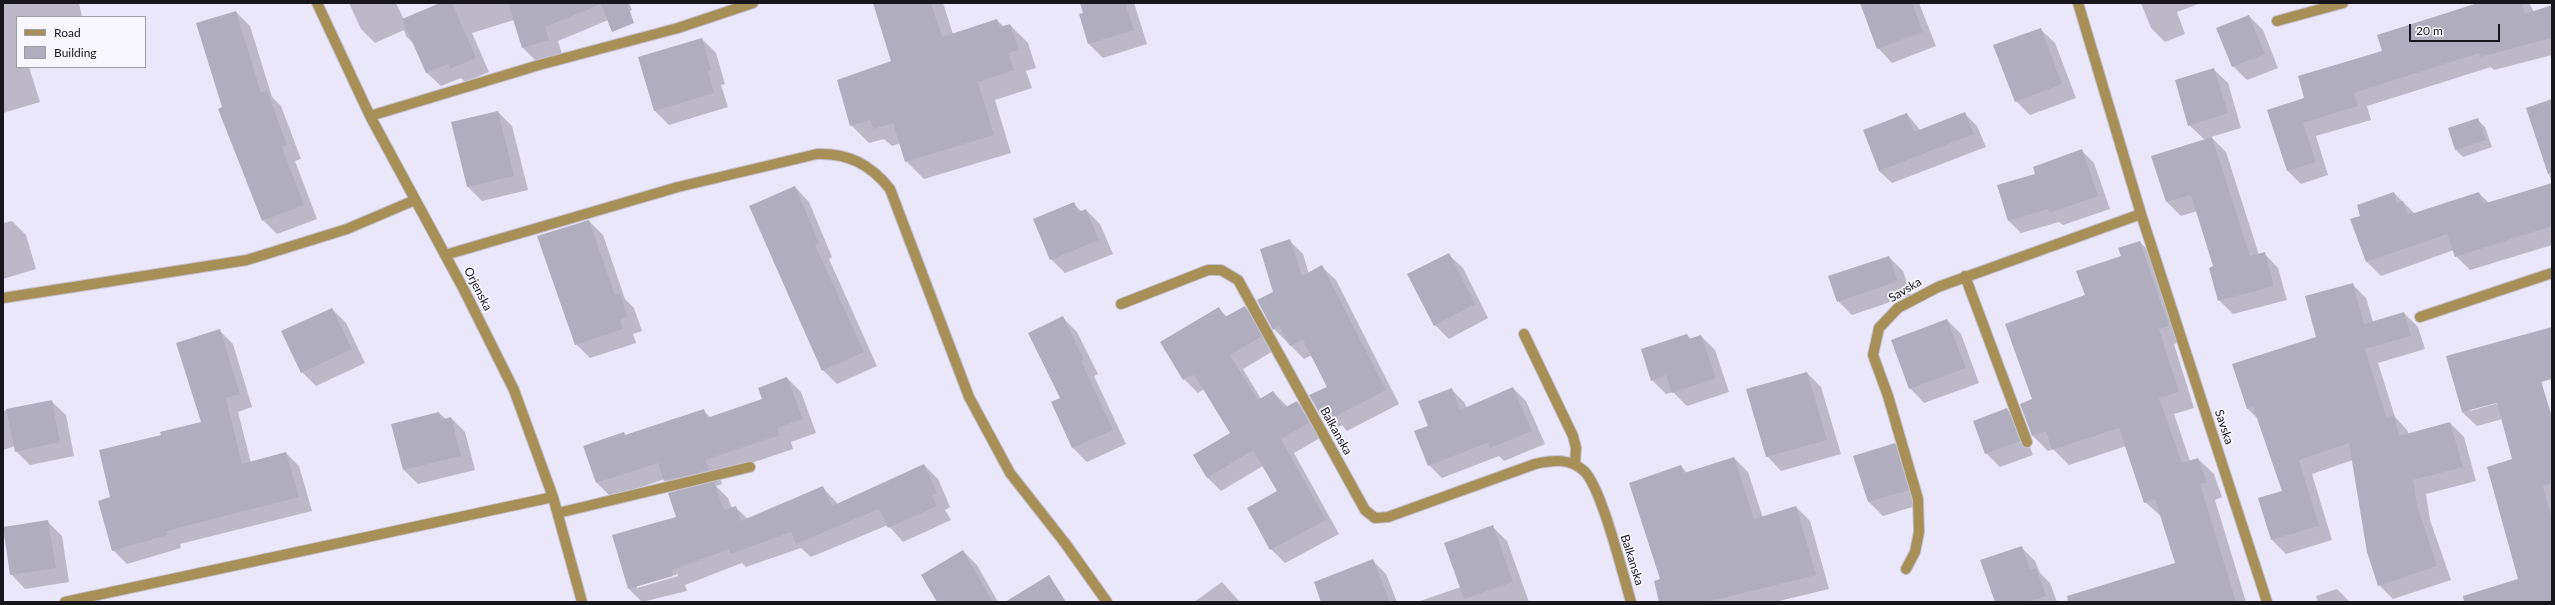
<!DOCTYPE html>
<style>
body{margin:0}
#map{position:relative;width:2555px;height:605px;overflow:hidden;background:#ebe7fb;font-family:Lato,sans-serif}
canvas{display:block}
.frame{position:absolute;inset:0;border:4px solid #18161d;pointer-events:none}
.legend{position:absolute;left:16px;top:16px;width:130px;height:52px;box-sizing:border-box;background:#f8f6fe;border:1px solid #9e9ca4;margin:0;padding:5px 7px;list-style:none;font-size:12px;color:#18161d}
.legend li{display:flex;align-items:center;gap:8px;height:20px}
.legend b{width:20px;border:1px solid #9e9ca4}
.scale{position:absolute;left:2409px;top:24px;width:91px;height:18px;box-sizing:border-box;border:2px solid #18161d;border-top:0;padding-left:5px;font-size:12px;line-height:14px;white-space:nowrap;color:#18161d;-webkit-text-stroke:3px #f8f6fe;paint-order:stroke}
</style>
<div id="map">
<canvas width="2555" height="605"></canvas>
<div class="frame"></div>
<ul class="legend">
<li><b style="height:5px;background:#a79058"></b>Road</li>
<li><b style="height:11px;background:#b0adbf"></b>Building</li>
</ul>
<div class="scale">20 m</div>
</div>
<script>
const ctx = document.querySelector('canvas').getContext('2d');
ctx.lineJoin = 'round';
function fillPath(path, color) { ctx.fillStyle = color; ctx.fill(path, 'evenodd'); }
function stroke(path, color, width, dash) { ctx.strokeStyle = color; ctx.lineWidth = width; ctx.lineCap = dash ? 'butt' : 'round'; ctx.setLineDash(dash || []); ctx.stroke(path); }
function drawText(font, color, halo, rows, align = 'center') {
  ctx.font = font + ' Lato,sans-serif'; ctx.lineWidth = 3.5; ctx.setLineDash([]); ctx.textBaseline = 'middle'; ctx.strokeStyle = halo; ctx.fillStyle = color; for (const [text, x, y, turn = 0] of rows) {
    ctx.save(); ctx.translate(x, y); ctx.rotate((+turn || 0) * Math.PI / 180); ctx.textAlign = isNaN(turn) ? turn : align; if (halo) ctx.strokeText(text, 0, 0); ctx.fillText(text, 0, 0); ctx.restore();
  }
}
const shadow = new Path2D(`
 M3,3H79L82,17H17V67H29L40,102L3,113Z
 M349,3H396L404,20L443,3H629L632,10L558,41L562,54L537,62L523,48L514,20L472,33L489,72L465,82L461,78L441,86L427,73L414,44L406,36L404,30L375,43L361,29Z
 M874,3H943L953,34L997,20L1004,27L1010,25L1028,43L1036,68L1026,71L1032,88L995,100L1011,153L924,179L906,161L901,143L892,146L884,139L869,143L851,125L892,61Z
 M1081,3H1134L1147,44L1103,58L1089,44L1080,15L1084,13Z
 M1875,3H1919L1936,46L1892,63L1878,48Z
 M2141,3H2201L2177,12L2185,34L2165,42L2151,28Z
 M2479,3H2529L2534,12L2552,6V55L2494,70L2491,67L2367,106L2371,120L2316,136L2328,175L2301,184L2288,171L2306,99L2383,52L2378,36Z
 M236,12L250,26L272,97L281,106L301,159L295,161L317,219L277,234L263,220L223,108Z
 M2249,16L2263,30L2278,68L2247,80L2233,66Z
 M2040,29L2055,43L2076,98L2030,115L2016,101Z
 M702,39L716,53L725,84L721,85L728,107L669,125L655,111L639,58Z
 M2213,69L2228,83L2241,128L2211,137L2226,152L2259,255L2264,253L2278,268L2287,300L2233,314L2219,300L2214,267L2197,211L2181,216L2167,202L2153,156L2205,140L2189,125Z
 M498,112L512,126L528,190L482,201L468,187Z
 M1964,113L1977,126L1986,147L1892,183L1879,171L1864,130L1907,114L1921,131Z
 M2478,120L2485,127L2492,147L2463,157L2456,150Z
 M2082,151L2094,163L2110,209L2063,225L2059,222L2021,233L2008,220L2037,175Z
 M2552,173V183L2549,174Z
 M2552,184V245L2470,270L2456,256L2454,250L2381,276L2367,262L2352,220L2362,217L2394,193L2415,214L2479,193L2489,203Z
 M795,187L809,202L832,257L829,259L877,366L837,384L823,370Z
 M1074,204L1082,212L1086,210L1100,224L1113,254L1065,273L1051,259Z
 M12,221L26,235L36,269L3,279V223Z
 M589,221L603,235L625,299L634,308L642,331L633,334L636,343L590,358L576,344Z
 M1289,240L1303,254L1309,274L1322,267L1336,280L1399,404L1347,431L1342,425L1335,429L1321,416L1328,387L1312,355L1304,359L1274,329V292Z
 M2140,242L2155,258L2184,341L2174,344L2194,408L2174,414L2190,461L2198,459L2214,474L2222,497L2215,500L2246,602H2110L2176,563L2162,517L2145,502L2126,446L2069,465L2053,449L2048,451L2033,436L2034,400L2086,296L2122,257Z
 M1448,254L1463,268L1488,318L1449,339L1435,325Z
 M1889,257L1903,271L1911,295L1852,315L1838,301Z
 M2352,284L2366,298L2373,322L2404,313L2418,327L2425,349L2378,363L2395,417L2407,430L2409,435L2450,423L2464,437L2476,481L2426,494L2430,520L2451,580L2393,599L2379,585L2353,460L2312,474L2332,540L2286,554L2272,540L2259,498L2283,491L2259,420L2248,409L2233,365L2317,338Z
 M1245,308L1259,321L1275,350L1243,369L1261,399L1273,392L1288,407L1297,402L1311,416L1322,437L1294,453L1339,534L1285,563L1271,549L1278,491L1263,466L1221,491L1207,477L1231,434L1204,389L1198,393L1184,379L1219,309L1227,317Z
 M332,309L346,323L365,363L316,386L302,372Z
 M1063,318L1077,332L1098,374L1094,376L1126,444L1087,462L1073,448L1053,403L1062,399Z
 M1947,320L1961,334L1979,383L1924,403L1910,388Z
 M2552,328V379L2525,387L2532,411L2477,426L2462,412ZM2523,396L2470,411V409Z
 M219,330L233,344L252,407L238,412L251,463L286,453L299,466L312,511L180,544L181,548L127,564L113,550L111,498L162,436L202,422Z
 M1687,335L1691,339L1701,336L1715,350L1729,392L1687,406L1673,392L1666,394L1652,380Z
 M1807,373L1821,387L1841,454L1781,471L1767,456Z
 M787,378L801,392L816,433L791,442L793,449L719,474L722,484L716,486L728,498L732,508L735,507L748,519L823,488L838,504L924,465L938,479L950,507L945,510L951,520L903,542L888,525L811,557L801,548L746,567L742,563L685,585L687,591L642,602L629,589L677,517V492L665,479L611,497L597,483L626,436L703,410L711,418L763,400ZM678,574V576L637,588V586Z
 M1513,388L1526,401L1545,444L1504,461L1499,456L1442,478L1429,465V426L1451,389L1464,402L1467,408Z
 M51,401L66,415L74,456L30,465L16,451L15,446L3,450V411Z
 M2007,409L2021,424L2033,455L2000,467L1986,453Z
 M439,413L446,419L451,418L465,432L475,470L418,484L404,470L392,425Z
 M1895,444L1909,459L1922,504L1883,516L1869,502Z
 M1734,458L1748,472L1763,518L1796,507L1810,521L1829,589L1775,602H1660L1662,580L1681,466L1687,473Z
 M2547,468L2552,485V602H2474L2519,580Z
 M48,522L62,536L69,582L25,589L11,574Z
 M1493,527L1507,541L1529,602H1417L1461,587Z
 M2021,547L2035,561L2040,573L2050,583L2057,602H1996Z
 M963,551L977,565L998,602H938Z
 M1372,560L1386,574L1397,602H1322Z
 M1222,582L1240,602H1194Z
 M2337,589L2350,602H2318L2316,596Z`);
const building = new Path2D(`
 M440,3H452L476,58L450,69L448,64L426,73L402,19Z
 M508,3H627L634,23L612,32L601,4L545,27L549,40L522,48Z
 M873,3H931L942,37L997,19L1000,27L1010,24L1019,50L1008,53L1014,70L978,82L994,135L905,162L893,123L873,129L870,120L850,126L837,80L891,61Z
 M1080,3H1125L1134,30L1088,44L1079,14L1083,13Z
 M1860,3H1912L1923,32L1877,49Z
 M2478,3H2522L2525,14L2552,5V38L2480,57L2479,53L2354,93L2358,106L2303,123L2316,162L2287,171L2267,110L2304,98L2298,76L2382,51L2377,35Z
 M236,11L261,93L267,91L287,145L282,147L304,205L262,221L218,109L222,107L196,23Z
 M2249,15L2265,54L2232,67L2216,28Z
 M2041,28L2062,84L2015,102L1993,45Z
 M702,38L711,70L708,71L714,93L654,111L638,57Z
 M2214,68L2228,113L2188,126L2175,80Z
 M2552,99V173L2548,174L2526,108Z
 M498,111L514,176L467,187L451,122Z
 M1965,112L1974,134L1879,171L1863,130L1907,113L1914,132Z
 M2478,118L2486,140L2455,150L2448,128Z
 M2212,137L2250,256L2265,252L2274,286L2218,301L2209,268L2213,266L2191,195L2166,202L2151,156Z
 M2082,149L2098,196L2049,213L2048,209L2008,221L1997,185L2035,174L2033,167Z
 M2552,183V226L2455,257L2447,234L2366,262L2350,219L2360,216L2357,205L2394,192L2397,203L2403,201L2408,215L2479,192L2483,204Z
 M795,186L819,243L815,245L864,352L822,371L749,206Z
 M1074,202L1078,212L1086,209L1099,240L1050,260L1033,219Z
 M589,220L615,295L620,293L628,317L620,320L623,329L575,345L537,236Z
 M1290,239L1302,276L1322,265L1386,390L1332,418L1329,411L1321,416L1309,395L1327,387L1303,340L1290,346L1279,326L1273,330L1257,300L1273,292L1260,249Z
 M2140,241L2169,326L2159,329L2179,392L2159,398L2182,463L2198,458L2207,482L2200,484L2236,602H2068L2067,596L2175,563L2155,499L2144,503L2119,428L2052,450L2046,431L2032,436L2020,404L2032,399L2005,324L2085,295L2076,271L2121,256L2118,248Z
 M1449,253L1475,304L1434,326L1407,274Z
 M1889,256L1898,281L1837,302L1828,276Z
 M2353,283L2364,324L2404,312L2411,336L2365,349L2386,417L2394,415L2399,436L2450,422L2463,467L2413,480L2417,505L2437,566L2378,586L2367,552L2349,443L2299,460L2319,526L2271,540L2258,498L2282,491L2253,407L2247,409L2232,364L2316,337L2305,296Z
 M1245,306L1262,336L1230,355L1258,400L1273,391L1284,408L1297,401L1309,423L1281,439L1326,520L1270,550L1247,508L1277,491L1253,450L1207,478L1193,455L1230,433L1195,376L1192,375L1183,380L1160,342L1219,307L1225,317Z
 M332,308L352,349L301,373L281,331Z
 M1063,316L1084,360L1081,361L1113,430L1072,448L1051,402L1060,398L1028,333Z
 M1947,319L1966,368L1909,389L1891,340Z
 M2552,327V378L2541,381L2552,417V483L2543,486L2552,519V602H2464L2463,596L2518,579L2487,467L2512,459L2497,403L2462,412L2446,356Z
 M220,329L240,394L226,398L242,464L286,452L299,497L167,531L168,535L112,551L98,501L110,497L99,450L161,435L160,432L201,422L176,343Z
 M1687,334L1689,339L1701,335L1716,378L1672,393L1666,375L1651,381L1641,349Z
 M1807,372L1827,440L1766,457L1746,389Z
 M787,377L803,419L777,428L780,435L705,460L709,470L664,481L658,463L596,483L583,446L624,432L625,435L704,409L707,418L762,399L758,388Z
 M1513,387L1532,431L1490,448L1487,443L1428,466L1414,431L1428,426L1418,401L1452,388L1460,410Z
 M52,400L60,442L15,452L6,409Z
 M2007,408L2020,441L1985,454L1973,421Z
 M439,412L441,420L451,417L461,456L403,470L391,424Z
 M1895,443L1909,490L1868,502L1853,456Z
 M1734,457L1754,519L1796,506L1816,575L1707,602H1659L1654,581L1660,579L1629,483L1681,465L1684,473Z
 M924,464L937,493L932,495L937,506L888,528L879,509L796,544L791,532L731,554L729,549L672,570L673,576L628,589L612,535L676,517L668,493L714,482L724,510L736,506L741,521L823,486L832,506Z
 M48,520L56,568L10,575L3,527Z
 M1493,525L1513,582L1464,599L1444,543Z
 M2022,546L2030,570L2036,568L2046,596L2028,602H1995L1980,560Z
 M963,550L993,602H937L921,575Z
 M1373,559L1390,602H1321L1314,582Z
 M1049,575L1066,602H1005Z`);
const minor = new Path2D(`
 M317,3L370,116L463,288L514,390L553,497L582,602
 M2078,3L2141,214L2267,602
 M2277,21L2343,3
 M370,116L539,65L678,28L753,3
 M445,255L678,187L817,154C848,153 870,164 890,189L969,397L1010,473L1065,543L1107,602
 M1965,276L2027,442
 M3,298L247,260L347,229L415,200
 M1121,304L1208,270H1221L1238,280L1365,510L1375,518L1388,517L1535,464C1553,460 1570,458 1584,471C1601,486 1623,575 1631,602
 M2420,317L2552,273
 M1524,334L1573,436L1576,448L1575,464
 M558,513L750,467
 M1906,569L1915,552L1919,532L1918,499L1888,396L1873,355L1879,328L1898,308L1938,287L2141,214
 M65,602L553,497`);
const streetNames = [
 ["Orjenska",478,289,63],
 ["Savska",1905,290,-31],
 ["Savska",2224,427,72],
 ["Balkanska",1336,431,61],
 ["Balkanska",1632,560,73]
];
fillPath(shadow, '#0003');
fillPath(building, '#b0adbf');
stroke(minor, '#c5c1d3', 12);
stroke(minor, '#a79058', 10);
drawText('12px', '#18161d', '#f8f6fe', streetNames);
</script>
